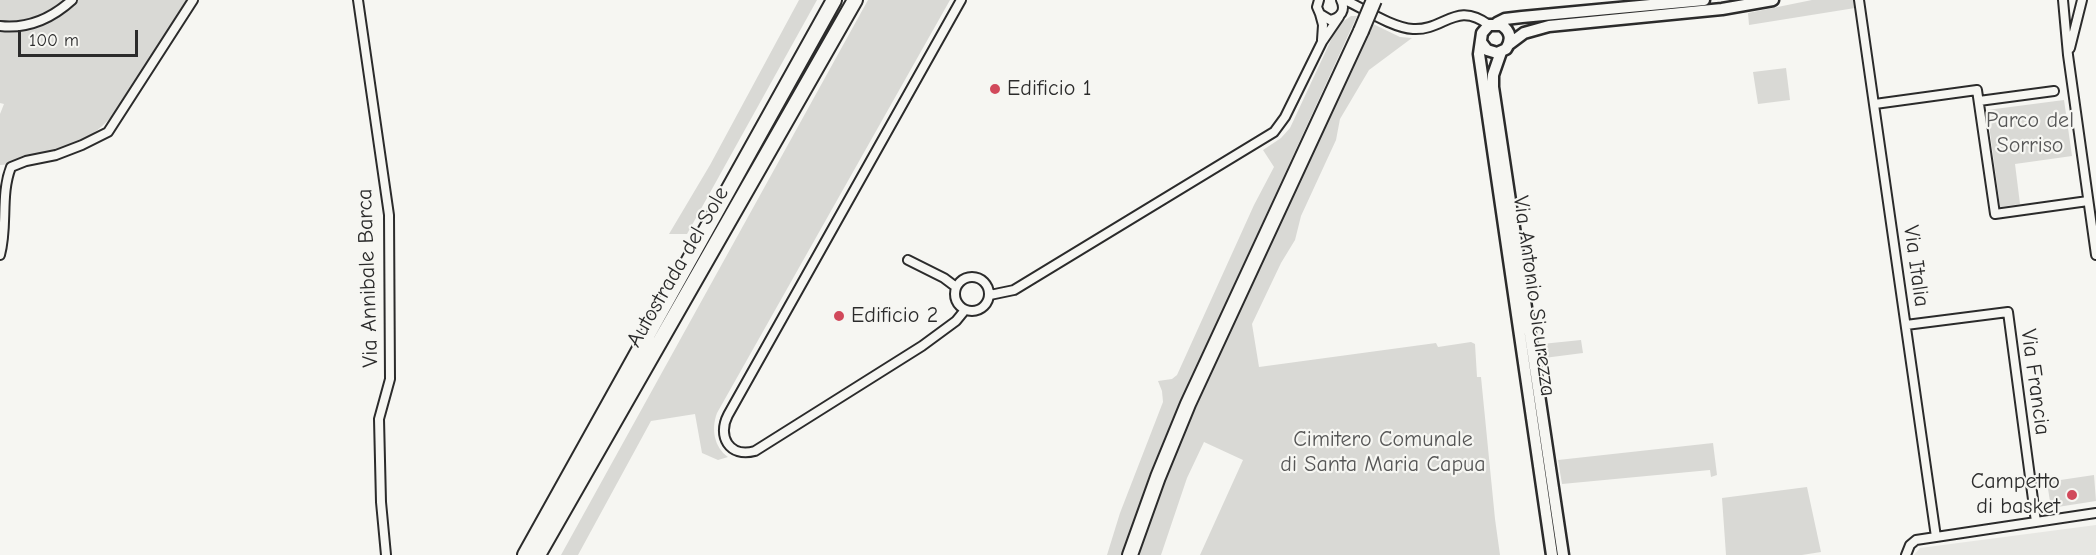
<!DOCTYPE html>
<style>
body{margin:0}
#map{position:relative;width:2096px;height:555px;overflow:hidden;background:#f6f6f2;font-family:"Comic Neue",sans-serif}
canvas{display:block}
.scale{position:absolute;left:18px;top:30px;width:120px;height:27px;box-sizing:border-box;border:3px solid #2b2b2b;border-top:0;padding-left:8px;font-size:18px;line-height:21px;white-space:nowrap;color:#2b2b2b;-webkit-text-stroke:4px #f6f6f2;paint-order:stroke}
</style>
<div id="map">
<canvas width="2096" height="555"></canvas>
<div class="scale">100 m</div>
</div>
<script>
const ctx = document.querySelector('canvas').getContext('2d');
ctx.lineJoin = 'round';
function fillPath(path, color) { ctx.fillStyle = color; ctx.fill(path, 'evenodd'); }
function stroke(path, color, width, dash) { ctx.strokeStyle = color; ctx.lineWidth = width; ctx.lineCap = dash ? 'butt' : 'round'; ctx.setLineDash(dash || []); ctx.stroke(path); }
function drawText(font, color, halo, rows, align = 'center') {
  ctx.font = font + ' "Comic Neue",sans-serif'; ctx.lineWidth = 4.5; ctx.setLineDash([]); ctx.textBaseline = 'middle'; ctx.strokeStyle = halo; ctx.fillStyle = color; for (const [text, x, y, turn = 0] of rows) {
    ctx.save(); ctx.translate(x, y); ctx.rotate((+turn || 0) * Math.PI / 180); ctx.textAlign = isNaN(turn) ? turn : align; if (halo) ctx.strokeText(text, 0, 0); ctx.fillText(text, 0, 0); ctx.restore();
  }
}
const built = new Path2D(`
 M2096,525V555H1914L1920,548Z`);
const green = new Path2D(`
 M0,0H188L112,116C84,147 65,147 27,156C18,159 10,165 0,165V114L4,104L0,103Z
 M799,0H817L687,234H669L710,165Z
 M868,0H950L717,413C711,429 714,447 728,457L718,460L702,453L695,414L651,421L578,555H561Z
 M1812,0H1854L1855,8L1749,25L1748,13Z
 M1351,16H1357L1172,420L1149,476L1123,555H1107L1120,513L1163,402L1162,391L1158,381L1172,379L1177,375L1254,205L1274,167L1263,150L1281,138L1290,128L1338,25Z
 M1371,23L1400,37L1412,38L1369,70L1340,119L1336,140L1301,216L1295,240L1281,263L1252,324L1259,367L1436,343L1438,347L1471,342L1475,344L1477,377H1481L1495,519L1500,555H1200L1243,460L1204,442L1187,478L1161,555H1137L1149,514L1180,436Z
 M1786,68L1790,100L1758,104L1753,72Z
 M2064,100L2072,156L2015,164L2020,204L2000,207L1987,110Z
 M1581,340L1583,353L1544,358L1542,344Z
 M1713,443L1717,475L1711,477L1710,470L1562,484L1558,460Z
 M2094,475L2096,501L2051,508L2047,482Z
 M1807,487L1821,552L1802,555H1726L1722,498Z`);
const street = new Path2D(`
 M358,0L389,215L390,379L379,419L381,502L386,555
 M961,0L728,415C717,436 729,458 755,451L922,346L956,321L965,310
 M1319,0L1317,7L1320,14L1330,20C1341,18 1346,10 1341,0
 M1345,0C1364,9 1393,28 1413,29C1444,31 1456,0 1489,25
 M1859,0L1936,537
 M2063,0L2068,55L2096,255
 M1320,14L1323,25L1322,40
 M0,26C27,29 51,19 72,0
 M2070,48L2082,0
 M1979,101L2054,91
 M1875,104L1977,90L1995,214L2088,201
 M0,255C8,226 0,195 11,167L26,161L56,155L82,145L108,132L193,0
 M908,260L944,278L956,287
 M955 294a17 17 0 1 1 34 0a17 17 0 1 1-34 0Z
 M990,295L1014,290L1274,132L1285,117L1322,42L1339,17
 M1906,325L2008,312L2036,522
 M1906,555L1910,545L1916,540L2096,513`);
const secondary = new Path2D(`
 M1497,23L1505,19L1522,17L1704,0
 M1481,42L1487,50L1497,53L1506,49C1512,40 1511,31 1501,25H1489L1482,33L1479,54L1552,555
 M1508,45L1524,33L1549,26L1722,9L1773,0
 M1501,52L1493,75V87L1563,555`);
const highway = new Path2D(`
 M525,555L834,0
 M538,555L855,0
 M1130,555L1158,477L1188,404L1361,31`);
const highwayBridge = new Path2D(`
 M1361,31L1374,0`);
const markers = [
 [995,89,6,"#d1495b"],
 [839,316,6,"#d1495b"],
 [2072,495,6,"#d1495b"]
];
const poiNames = [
 ["Edificio 1",1007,89],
 ["Edificio 2",851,316],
 ["Campetto",2060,482,"right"],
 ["di basket",2060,507,"right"]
];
const parkNames = [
 ["Parco del",2030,121],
 ["Sorriso",2030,146],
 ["Cimitero Comunale",1383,440],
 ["di Santa Maria Capua",1383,465]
];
const streetNames = [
 ["Via Italia",1916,266,82],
 ["Autostrada del Sole",678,267,-60],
 ["Via Annibale Barca",368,278,-92],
 ["Via Antonio Sicurezza",1534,296,82],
 ["Via Francia",2035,382,82]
];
fillPath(built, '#e7e7e3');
fillPath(green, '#d9d9d5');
stroke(street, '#2b2b2b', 12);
stroke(secondary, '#2b2b2b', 15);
stroke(highway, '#2b2b2b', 18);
stroke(street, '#f6f6f2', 8);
stroke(secondary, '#f6f6f2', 10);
stroke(highway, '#f6f6f2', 14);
stroke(highwayBridge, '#2b2b2b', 18, []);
stroke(highwayBridge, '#f6f6f2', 14);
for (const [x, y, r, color] of markers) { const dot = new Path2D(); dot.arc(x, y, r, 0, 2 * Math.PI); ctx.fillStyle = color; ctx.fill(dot); stroke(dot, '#f6f6f2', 2); }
drawText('22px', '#2b2b2b', '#f6f6f2', poiNames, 'left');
drawText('22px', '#565656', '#f6f6f2', parkNames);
drawText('22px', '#2b2b2b', '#f6f6f2', streetNames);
</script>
